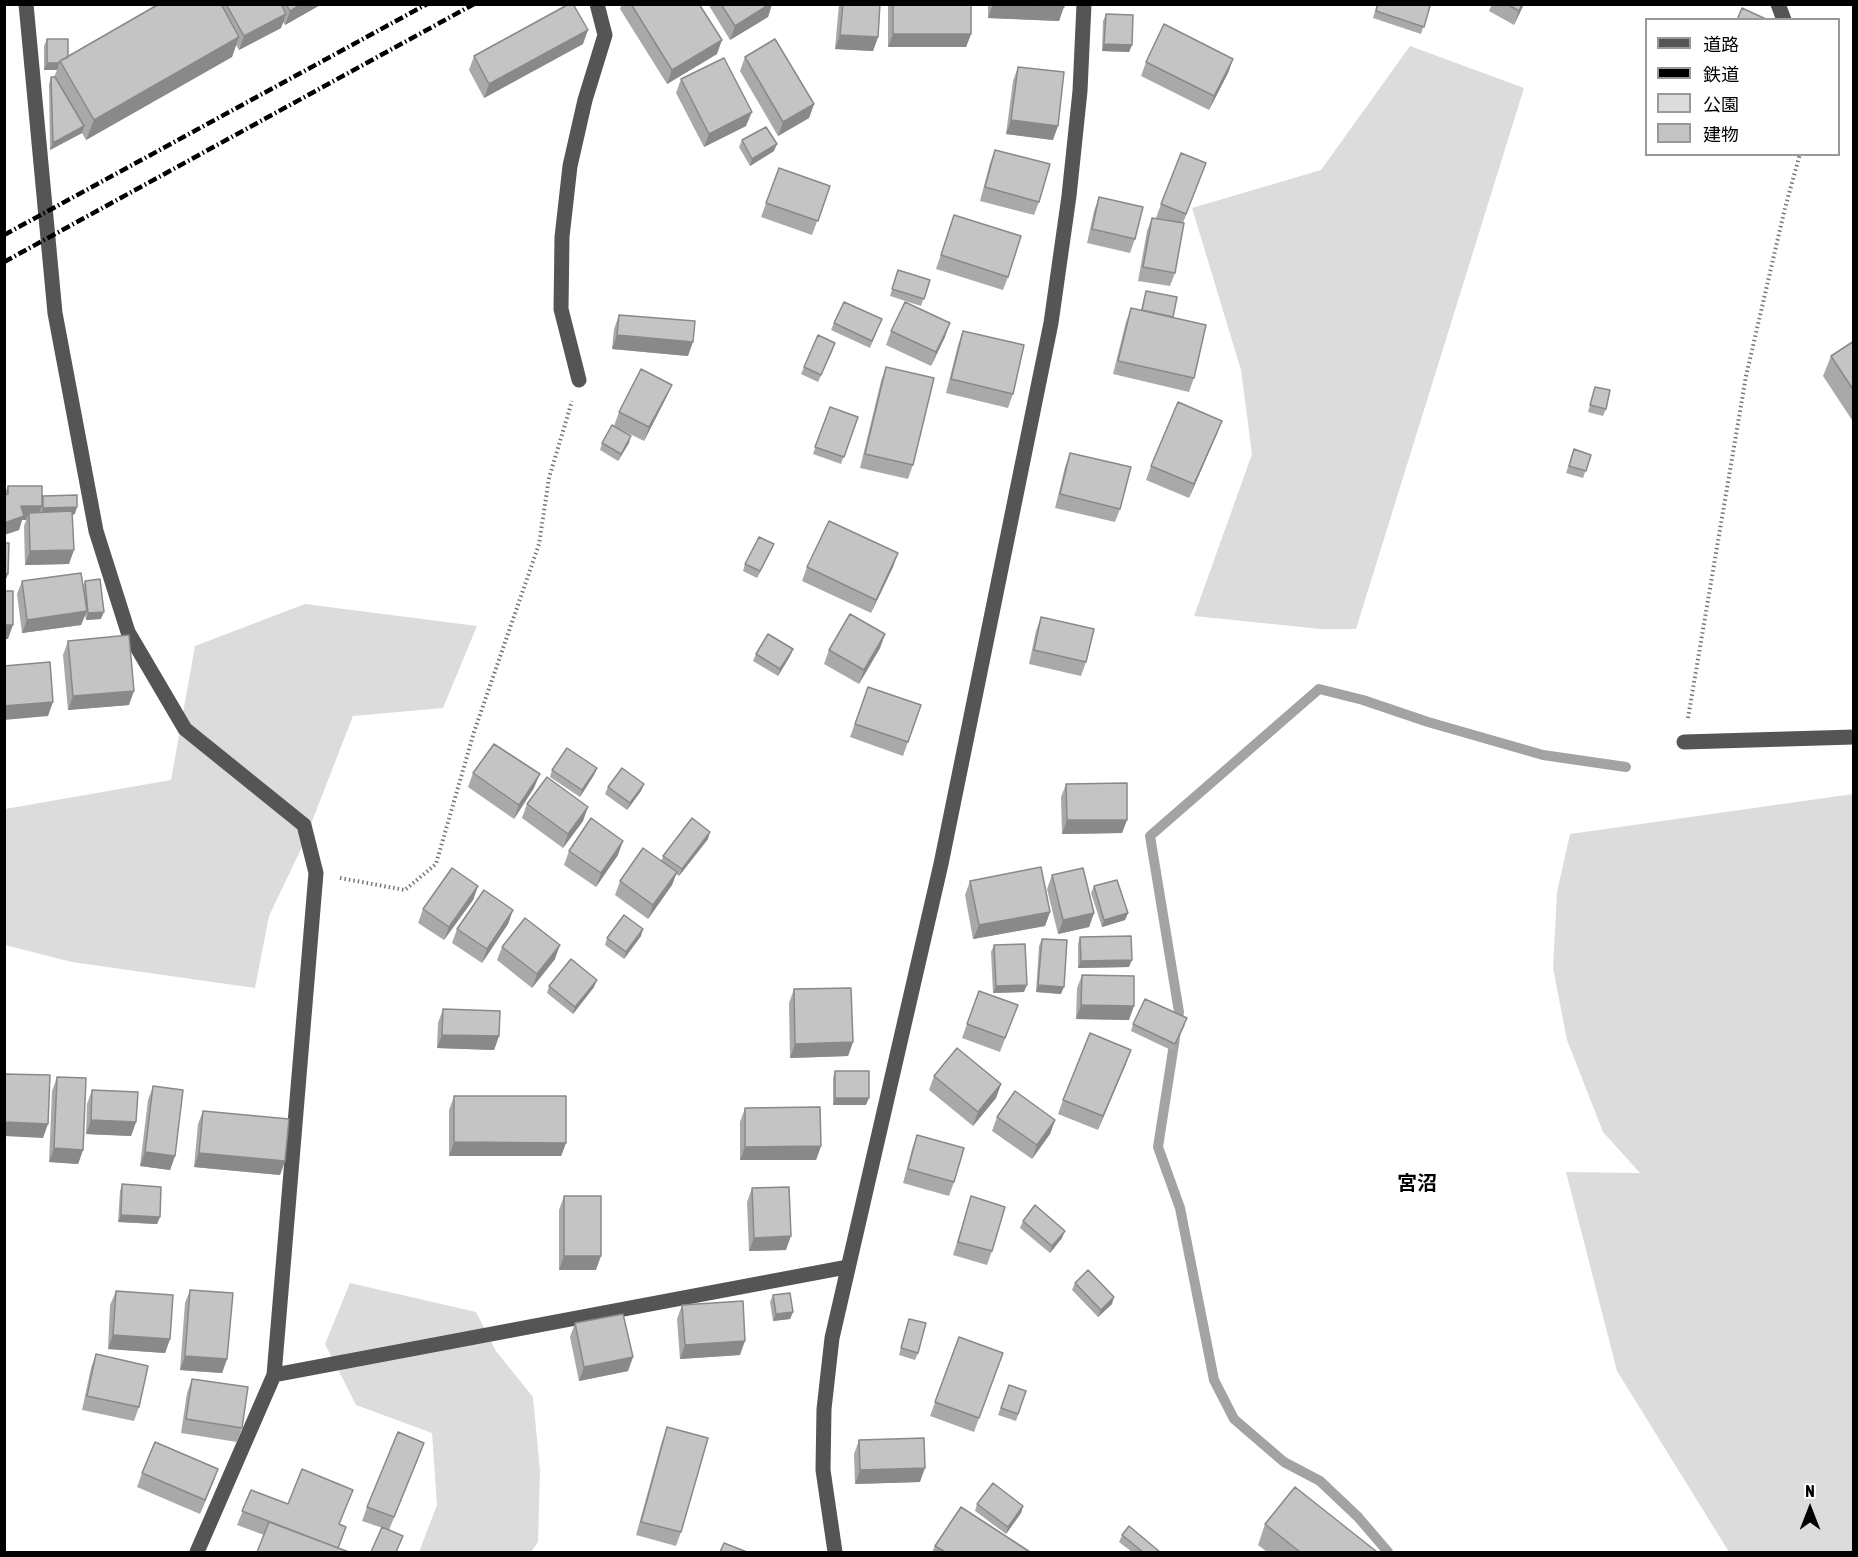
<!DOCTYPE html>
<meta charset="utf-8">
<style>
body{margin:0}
#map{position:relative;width:1858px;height:1557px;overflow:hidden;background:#fff;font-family:"Asap Condensed","Noto Sans JP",sans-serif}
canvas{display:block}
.frame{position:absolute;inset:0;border:6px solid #000;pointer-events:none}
.legend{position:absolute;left:1645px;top:18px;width:195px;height:138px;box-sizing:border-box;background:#fff;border:2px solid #999;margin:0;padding:8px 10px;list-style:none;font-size:18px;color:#000}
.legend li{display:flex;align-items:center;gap:12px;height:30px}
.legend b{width:30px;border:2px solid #999}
.north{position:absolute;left:1780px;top:1479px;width:60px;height:60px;-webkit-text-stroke:4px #fff;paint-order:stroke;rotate:0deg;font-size:16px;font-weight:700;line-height:24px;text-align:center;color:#000}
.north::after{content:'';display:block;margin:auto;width:21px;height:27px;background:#000;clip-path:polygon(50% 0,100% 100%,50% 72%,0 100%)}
</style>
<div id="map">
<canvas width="1858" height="1557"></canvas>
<div class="frame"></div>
<ul class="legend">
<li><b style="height:8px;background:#555"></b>道路</li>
<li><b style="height:8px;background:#000"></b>鉄道</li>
<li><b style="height:16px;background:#dcdcdc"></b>公園</li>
<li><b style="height:16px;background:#c4c4c4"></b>建物</li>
</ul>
<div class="north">N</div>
</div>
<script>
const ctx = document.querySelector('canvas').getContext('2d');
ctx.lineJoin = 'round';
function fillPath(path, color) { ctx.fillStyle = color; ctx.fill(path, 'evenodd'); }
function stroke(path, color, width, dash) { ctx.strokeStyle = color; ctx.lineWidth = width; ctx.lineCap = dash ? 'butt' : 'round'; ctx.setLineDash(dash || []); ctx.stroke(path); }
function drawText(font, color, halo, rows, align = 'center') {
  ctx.font = font + ' "Asap Condensed","Noto Sans JP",sans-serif'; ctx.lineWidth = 4.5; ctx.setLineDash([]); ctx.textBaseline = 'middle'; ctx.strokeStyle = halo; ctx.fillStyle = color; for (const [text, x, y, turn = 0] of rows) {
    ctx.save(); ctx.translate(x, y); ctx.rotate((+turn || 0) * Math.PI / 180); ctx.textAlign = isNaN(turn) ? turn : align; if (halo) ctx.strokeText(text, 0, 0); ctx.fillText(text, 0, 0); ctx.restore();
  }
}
const green = new Path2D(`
 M1410,46L1524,88L1356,629H1321L1194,616L1252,454L1241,370L1192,208L1321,170Z
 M305,604L477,626L443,708L353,716L302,847L269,916L255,988L72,962L5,945V809L171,780L195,646Z
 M1853,794V1552H1729L1617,1371L1566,1172L1640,1173L1603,1132L1567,1040L1553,968L1557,892L1570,834Z
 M350,1283L476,1312L496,1351L533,1397L540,1471L538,1542L531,1552H419L437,1505L432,1433L356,1405L325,1344Z`);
const stream = new Path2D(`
 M1388,1552L1358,1517L1320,1481L1284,1462L1234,1419L1214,1380L1180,1208L1158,1147L1179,1012L1150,836L1319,689L1363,700L1428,722L1543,755L1626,767`);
const path = new Path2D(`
 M1688,718L1746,376L1785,208L1800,154
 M340,878L405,890L436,864L474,732L539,544L549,478L572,401`);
const minor = new Path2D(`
 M26,4L55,313L96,531L128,632L185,729L304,825L316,873L274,1375L197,1552
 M1778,4L1784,20
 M579,380L561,309L562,237L570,166L585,100L605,35L597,4
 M1684,742L1854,737
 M274,1375L847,1267
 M835,1552L823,1470L824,1409L832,1338L941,864L1051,323L1069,196L1080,91L1084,4`);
const rail = new Path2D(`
 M4,235L427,4
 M4,262L474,4`);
const wall = new Path2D(`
 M159,4H322L285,25L283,22L281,28L239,50L236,45L232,57L86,140L82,133L50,150L49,84L51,77H54L57,70H44V46L47,39L68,57Z
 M622,4H699L717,54L667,84L620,9Z
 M708,4H772L768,17L730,40Z
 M839,4H880L878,37L873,51L835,49Z
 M888,4H971V34L966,47H888Z
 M988,4H1064L1059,21L988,18Z
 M1377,4L1430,6L1421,34L1373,18Z
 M1492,4H1524L1514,25L1489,11Z
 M1106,14L1132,45L1129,52L1102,51L1103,21Z
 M583,44L484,98L469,70L474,56Z
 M745,57L814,104L809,118L778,136L740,71Z
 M1233,59L1228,73L1209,110L1141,76L1146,62Z
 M1018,67L1053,140L1006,134L1013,81Z
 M681,79L746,126L704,147L676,93Z
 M742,140L774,151L750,166L739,147Z
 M995,150L1039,202L1034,215L980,201L990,163Z
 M1206,163L1183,223L1175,273L1170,286L1138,281L1147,231L1152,218H1156L1161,204Z
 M779,168L830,186L812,235L761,217Z
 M1099,197L1135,239L1130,253L1087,243L1094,211Z
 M954,215L1008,277L1003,290L936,269Z
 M898,270L930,280L921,306L890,296Z
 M1146,291L1177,297L1173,318L1194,378L1189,392L1113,374L1126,322L1131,308L1141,310Z
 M619,315L688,356L612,349L614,329Z
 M882,319L870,348L831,330L834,323Z
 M891,331L945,337L931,366L886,345Z
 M963,331L1013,394L1008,408L946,393L958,345Z
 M1854,341V423L1823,376L1831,356Z
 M833,350L818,382L801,374L804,367Z
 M886,367L913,465L908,479L860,468L881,381Z
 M672,385L666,398L644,441L614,426L629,443L618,461L600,450L602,443L614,426L619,412Z
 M1595,387L1606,409L1603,416L1588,412Z
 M830,407L858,417L841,464L813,454Z
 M1222,421L1189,498L1146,480L1151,466Z
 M1574,449L1591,455L1583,478L1566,473Z
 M1070,453L1120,509L1115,522L1055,508L1065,467Z
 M8,486L42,501L43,496L75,514L73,515L69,564L25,565L24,526L26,520H22L19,530L4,535V495Z
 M774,544L757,578L743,571L745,564Z
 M898,553L893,567L871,613L802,581L807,567Z
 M22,581L83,586L85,581L101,619L86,620L85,615L81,625L22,633L17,594Z
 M1041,617L1086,662L1081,676L1029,664L1036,631Z
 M885,634L880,648L859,684L824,664L829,650Z
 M68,641L129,705L68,710L63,655Z
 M793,649L790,656L778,676L753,661L756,654Z
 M868,687L921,705L903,756L850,737Z
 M597,768L594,775L580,797L550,777L552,770Z
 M473,773L534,788L514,819L468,787Z
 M644,784L641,791L627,810L605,794L608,787Z
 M1066,784L1127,820L1122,833L1062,834L1061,797Z
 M527,804L583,821L563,848L522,818Z
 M708,839L679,876L676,874L672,885L648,919L615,895L620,881L661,861L663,856Z
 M569,851L618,855L596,887L564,865Z
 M1052,875L1094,913L1089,927L1058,934L1047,889Z
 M970,881L1050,912L1045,926L973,939L965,895Z
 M478,886L473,900L444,940L418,923L423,909Z
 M1094,886L1128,913L1125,920L1102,927L1091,893Z
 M513,910L508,924L482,963L452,943L457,929Z
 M641,936L624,959L605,945L607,938Z
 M1080,937L1129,967L1078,968V944Z
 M1042,939L1061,994L1036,992L1039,946Z
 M994,945L1024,992L993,993L991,952Z
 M502,947L555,959L532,988L497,960Z
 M1082,975L1129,1020L1076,1019L1077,988Z
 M549,986L594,987L573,1014L547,993Z
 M794,989L853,1042L848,1056L790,1058L789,1003Z
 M979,991L1018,1005L1000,1052L962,1038Z
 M443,1009L499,1036L494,1050L437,1048L438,1023Z
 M1133,1024L1185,1025L1173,1051L1131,1031Z
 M1131,1050L1098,1130L1058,1114L1063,1100Z
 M835,1071L866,1105H833V1078Z
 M934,1076L1001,1084L996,1098L973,1126L929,1090Z
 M57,1077L83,1150L78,1164L49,1162L52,1091Z
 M153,1086L175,1156L170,1170L140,1166L148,1100Z
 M92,1090L136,1122L131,1136L86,1134L87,1104Z
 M454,1096L566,1143L561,1156H449V1110Z
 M745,1108L821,1146L816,1160H740V1122Z
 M203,1111L285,1161L280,1175L194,1167L198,1124Z
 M997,1117L1055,1120L1050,1134L1032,1159L992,1131Z
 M917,1135L954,1182L949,1196L903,1183L912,1149Z
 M122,1184L160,1217L157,1224L118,1222L120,1191Z
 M752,1188L786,1250L749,1251L747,1202Z
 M564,1196L596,1270H559V1210Z
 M971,1196L992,1251L987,1265L953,1255Z
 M1023,1221L1062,1238L1050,1253L1020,1228Z
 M1075,1283L1112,1304L1098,1317L1072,1290Z
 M190,1290L227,1359L222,1373L180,1370L185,1303Z
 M116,1291L170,1339L165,1353L108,1349L110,1305Z
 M773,1295L793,1312L790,1319L773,1321L770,1302Z
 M682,1305L740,1355L680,1359L677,1319Z
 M909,1319L918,1353L915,1360L899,1355Z
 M575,1323L633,1357L628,1371L579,1381L570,1337Z
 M959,1337L1003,1353L974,1432L930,1416Z
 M96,1354L139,1407L134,1421L82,1410L91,1368Z
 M192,1379L242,1428L237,1442L181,1433L187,1393Z
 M1009,1385L1026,1391L1016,1421L998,1415Z
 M667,1427L681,1532L676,1546L636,1535L662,1441Z
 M859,1440L920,1482L855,1484L854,1454Z
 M419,1457L389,1530L362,1521L367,1507Z
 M218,1469L200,1514L137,1487L142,1473Z
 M251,1490L288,1504L353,1490L339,1524L338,1549L264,1535L237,1525Z
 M977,1504L1023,1506L1021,1513L1006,1534L975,1511Z
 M1265,1524L1377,1552H1267L1258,1545Z
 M1122,1535L1160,1552H1132L1119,1542Z
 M935,1546L1030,1552H932Z`);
const shadedWall = new Path2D(`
 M302,4H322L285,25L290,11Z
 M770,4H772L768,17L730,40L735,26Z
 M993,4L1064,7L1059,21L988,18Z
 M1522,4H1524L1514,25L1519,11Z
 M286,14L281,28L239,50L244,36Z
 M588,30L583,44L484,98L489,84Z
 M893,34H971L966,47H888Z
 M840,35L878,37L873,51L835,49Z
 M239,37L232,57L86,140L94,120Z
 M722,40L717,54L667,84L672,70Z
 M1104,44L1132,45L1129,52L1102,51Z
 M1233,59L1228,73L1209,110L1214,96Z
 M47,63H59L57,70H44Z
 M814,104L809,118L778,136L783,122Z
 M752,112L746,126L704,147L709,134Z
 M1011,120L1058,126L1053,140L1006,134Z
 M84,126L82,133L50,150L53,143Z
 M777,144L774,151L750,166L752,159Z
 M950,323L945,337L931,366L936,352Z
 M617,335L693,342L688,356L612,349Z
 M672,385L666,398L644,441L649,427Z
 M1222,421L1217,434L1189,498L1194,484Z
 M631,436L629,443L618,461L621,454Z
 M21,506H42L37,520L29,513L26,520H22L19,530L4,535V523Z
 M77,507L75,514L41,515L43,508Z
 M774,544L771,551L757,578L760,571Z
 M74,550L69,564L25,565L30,551Z
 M898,553L893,567L871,613L876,600Z
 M4,574H8L4,585Z
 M87,611L81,625L22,633L27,620Z
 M104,612L101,619L86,620L88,613Z
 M4,625H13L8,639H4Z
 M885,634L880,648L859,684L864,670Z
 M793,649L790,656L778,676L780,669Z
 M134,691L129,705L68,710L73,696Z
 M53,702L48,716L4,720V706Z
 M597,768L594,775L580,797L582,790Z
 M540,774L534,788L514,819L519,805Z
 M644,784L641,791L627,810L630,803Z
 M588,807L583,821L563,848L568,834Z
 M1067,820H1127L1122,833L1062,834Z
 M710,832L708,839L679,876L682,869Z
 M623,841L618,855L596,887L601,873Z
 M677,872L672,885L648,919L653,905Z
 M478,886L473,900L444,940L449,927Z
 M513,910L508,924L482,963L487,949Z
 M1050,912L1045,926L973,939L979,925Z
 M1094,913L1089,927L1058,934L1063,920Z
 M1128,913L1125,920L1102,927L1104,920Z
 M643,929L641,936L624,959L626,952Z
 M560,945L555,959L532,988L537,974Z
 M1132,960L1129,967L1078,968L1081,961Z
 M597,980L594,987L573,1014L575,1007Z
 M1027,985L1024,992L993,993L996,986Z
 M1038,985L1064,987L1061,994L1036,992Z
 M1081,1005L1134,1006L1129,1020L1076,1019Z
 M442,1035L499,1036L494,1050L437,1048Z
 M853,1042L848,1056L790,1058L795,1044Z
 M1131,1050L1126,1064L1098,1130L1103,1116Z
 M1001,1084L996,1098L973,1126L978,1112Z
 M835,1098H869L866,1105H833Z
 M91,1120L136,1122L131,1136L86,1134Z
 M1055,1120L1050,1134L1032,1159L1037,1145Z
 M4,1122L48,1124L43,1138L4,1136Z
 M454,1142L566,1143L561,1156H449Z
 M821,1146L816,1160H740L745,1147Z
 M54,1148L83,1150L78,1164L49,1162Z
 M145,1152L175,1156L170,1170L140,1166Z
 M199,1153L285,1161L280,1175L194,1167Z
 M121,1215L160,1217L157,1224L118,1222Z
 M1065,1231L1062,1238L1050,1253L1052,1246Z
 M791,1236L786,1250L749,1251L754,1238Z
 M564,1256H601L596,1270H559Z
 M1114,1297L1112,1304L1098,1317L1101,1310Z
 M793,1312L790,1319L773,1321L776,1314Z
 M113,1335L170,1339L165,1353L108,1349Z
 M745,1341L740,1355L680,1359L685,1345Z
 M185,1356L227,1359L222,1373L180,1370Z
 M633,1357L628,1371L579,1381L584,1367Z
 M925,1468L920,1482L855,1484L860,1470Z
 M218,1469L213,1483L200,1514L205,1500Z
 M1023,1506L1021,1513L1006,1534L1008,1527Z`);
const building = new Path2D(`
 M159,4H221L239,37L94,120L60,61Z
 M226,4H281L286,14L244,36Z
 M286,4H302L290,11Z
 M569,4H573L588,30L489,84L474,56Z
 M631,4H699L722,40L672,70Z
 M721,4H770L735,26Z
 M843,4H880L878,37L840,35Z
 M893,4H971V34H893Z
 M996,4H1064V7Z
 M1378,4H1425L1430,6L1424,27L1376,11Z
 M1507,4H1522L1519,11Z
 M1742,8L1768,20H1737Z
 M1106,14L1133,15L1132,45L1104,44Z
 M1164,24L1233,59L1214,96L1146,62Z
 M47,39H68V57L60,61L59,63H47Z
 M775,39L814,104L783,122L745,57Z
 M724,58L752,112L709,134L681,79Z
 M1018,67L1064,72L1058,126L1011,120Z
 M51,77H55L84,126L53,143Z
 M766,127L777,144L752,159L742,140Z
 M995,150L1050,164L1039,202L985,187Z
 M1181,153L1206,163L1186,214L1161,204Z
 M779,168L830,186L818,221L766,203Z
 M1099,197L1143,207L1135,239L1092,229Z
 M954,215L1021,236L1008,277L941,255Z
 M1152,218L1184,223L1175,273L1143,267Z
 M898,270L930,280L924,299L892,289Z
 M1146,291L1177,297L1173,317L1142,310Z
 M844,302L882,319L872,341L834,323Z
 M905,302L950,323L936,352L891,331Z
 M1131,308L1206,325L1194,378L1118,361Z
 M619,315L695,321L693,342L617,335Z
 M963,331L1024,345L1013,394L951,379Z
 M818,335L835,343L821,375L804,367Z
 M1854,341V391L1831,356Z
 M886,367L934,378L913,465L865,454Z
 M641,369L672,385L649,427L619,412Z
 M1595,387L1610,390L1606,409L1590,405Z
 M1178,402L1222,421L1194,484L1151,466Z
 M830,407L858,417L844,457L815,447Z
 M612,425L631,436L621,454L602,443Z
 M1574,449L1591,455L1586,471L1569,466Z
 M1070,453L1131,467L1120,509L1060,494Z
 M8,486H42V506H21L24,516L4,523V495L8,494Z
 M77,495V507L43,508V496Z
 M72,511L74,550L30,551L29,513Z
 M829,521L898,553L876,600L807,567Z
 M759,537L774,544L760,571L745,564Z
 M4,543H9L8,574H4Z
 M81,573L87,611L27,620L22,581Z
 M100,579L104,612L88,613L85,581Z
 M4,591H13V625H4Z
 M850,614L885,634L864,670L829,650Z
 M1041,617L1094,629L1086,662L1034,650Z
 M768,634L793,649L780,669L756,654Z
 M129,635L134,691L73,696L68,641Z
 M50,662L53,702L4,706V666Z
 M868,687L921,705L908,742L855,724Z
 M494,744L540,774L519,805L473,773Z
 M567,748L597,768L582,790L552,770Z
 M622,768L644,784L630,803L608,787Z
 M547,777L588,807L568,834L527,804Z
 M1127,783V820H1067L1066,784Z
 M591,818L623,841L601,873L569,851Z
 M692,818L710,832L682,869L663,856Z
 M643,848L677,872L653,905L620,881Z
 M1041,867L1050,912L979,925L970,881Z
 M452,868L478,886L449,927L423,909Z
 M1083,868L1094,913L1063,920L1052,875Z
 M1117,880L1128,913L1104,920L1094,886Z
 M484,890L513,910L487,949L457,929Z
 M624,915L643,929L626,952L607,938Z
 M525,918L560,945L537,974L502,947Z
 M1131,936L1132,960L1081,961L1080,937Z
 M1042,939L1067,940L1064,987L1038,985Z
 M1025,944L1027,985L996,986L994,945Z
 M571,959L597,980L575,1007L549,986Z
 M1082,975L1134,976V1006L1081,1005Z
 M851,988L853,1042L795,1044L794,989Z
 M979,991L1018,1005L1005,1038L967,1024Z
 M1145,999L1187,1018L1175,1044L1133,1024Z
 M443,1009L500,1011L499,1036L442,1035Z
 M1090,1033L1131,1050L1103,1116L1063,1100Z
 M957,1048L1001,1084L978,1112L934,1076Z
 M835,1071H869V1098H835Z
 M4,1074L50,1075L48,1124L4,1122Z
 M57,1077L86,1078L83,1150L54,1148Z
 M153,1086L183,1090L175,1156L145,1152Z
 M92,1090L138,1092L136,1122L91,1120Z
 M1015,1091L1055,1120L1037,1145L997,1117Z
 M454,1096H566V1143L454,1142Z
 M820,1107L821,1146L745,1147V1108Z
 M203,1111L289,1119L285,1161L199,1153Z
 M917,1135L964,1148L954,1182L908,1169Z
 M122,1184L161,1187L160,1217L121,1215Z
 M789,1187L791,1236L754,1238L752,1188Z
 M564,1196H601V1256H564Z
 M971,1196L1005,1207L992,1251L958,1242Z
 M1035,1205L1065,1231L1052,1246L1023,1221Z
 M1088,1270L1114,1297L1101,1310L1075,1283Z
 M190,1290L233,1293L227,1359L185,1356Z
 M116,1291L173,1295L170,1339L113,1335Z
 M790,1293L793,1312L776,1314L773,1295Z
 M743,1301L745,1341L685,1345L682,1305Z
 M623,1314L633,1357L584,1367L575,1323Z
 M909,1319L926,1323L918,1353L901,1348Z
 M959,1337L1003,1353L979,1418L935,1402Z
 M96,1354L148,1366L139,1407L87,1396Z
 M192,1379L248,1387L242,1428L186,1419Z
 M1009,1385L1026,1391L1018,1414L1001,1408Z
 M667,1427L708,1438L681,1532L641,1522Z
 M398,1432L424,1443L394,1517L367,1507Z
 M924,1438L925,1468L860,1470L859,1440Z
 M155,1442L218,1469L205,1500L142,1473Z
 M302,1469L353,1490L339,1524L346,1527L338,1548L242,1511L251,1490L288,1504Z
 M993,1483L1023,1506L1008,1527L977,1504Z
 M1295,1487L1377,1552H1300L1265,1524Z
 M961,1507L1030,1552H945L935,1546Z
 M269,1522L349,1552H257Z
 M1129,1526L1160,1552H1143L1122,1535Z
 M382,1527L403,1536L396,1552H371Z
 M724,1543L747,1552H720Z`);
const neighbourhoodNames = [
 ["宮沼",1417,1184]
];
fillPath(green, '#dcdcdc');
stroke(stream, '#a3a3a3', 10);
stroke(path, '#777', 4, [1.5, 3]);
stroke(minor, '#555', 15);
stroke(rail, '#000', 4.5, [9, 3, 1.5, 3]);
fillPath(wall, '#a9a9a9');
fillPath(shadedWall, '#898989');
fillPath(building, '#c4c4c4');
stroke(building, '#898989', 1.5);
drawText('bold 20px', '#000', '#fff', neighbourhoodNames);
</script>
